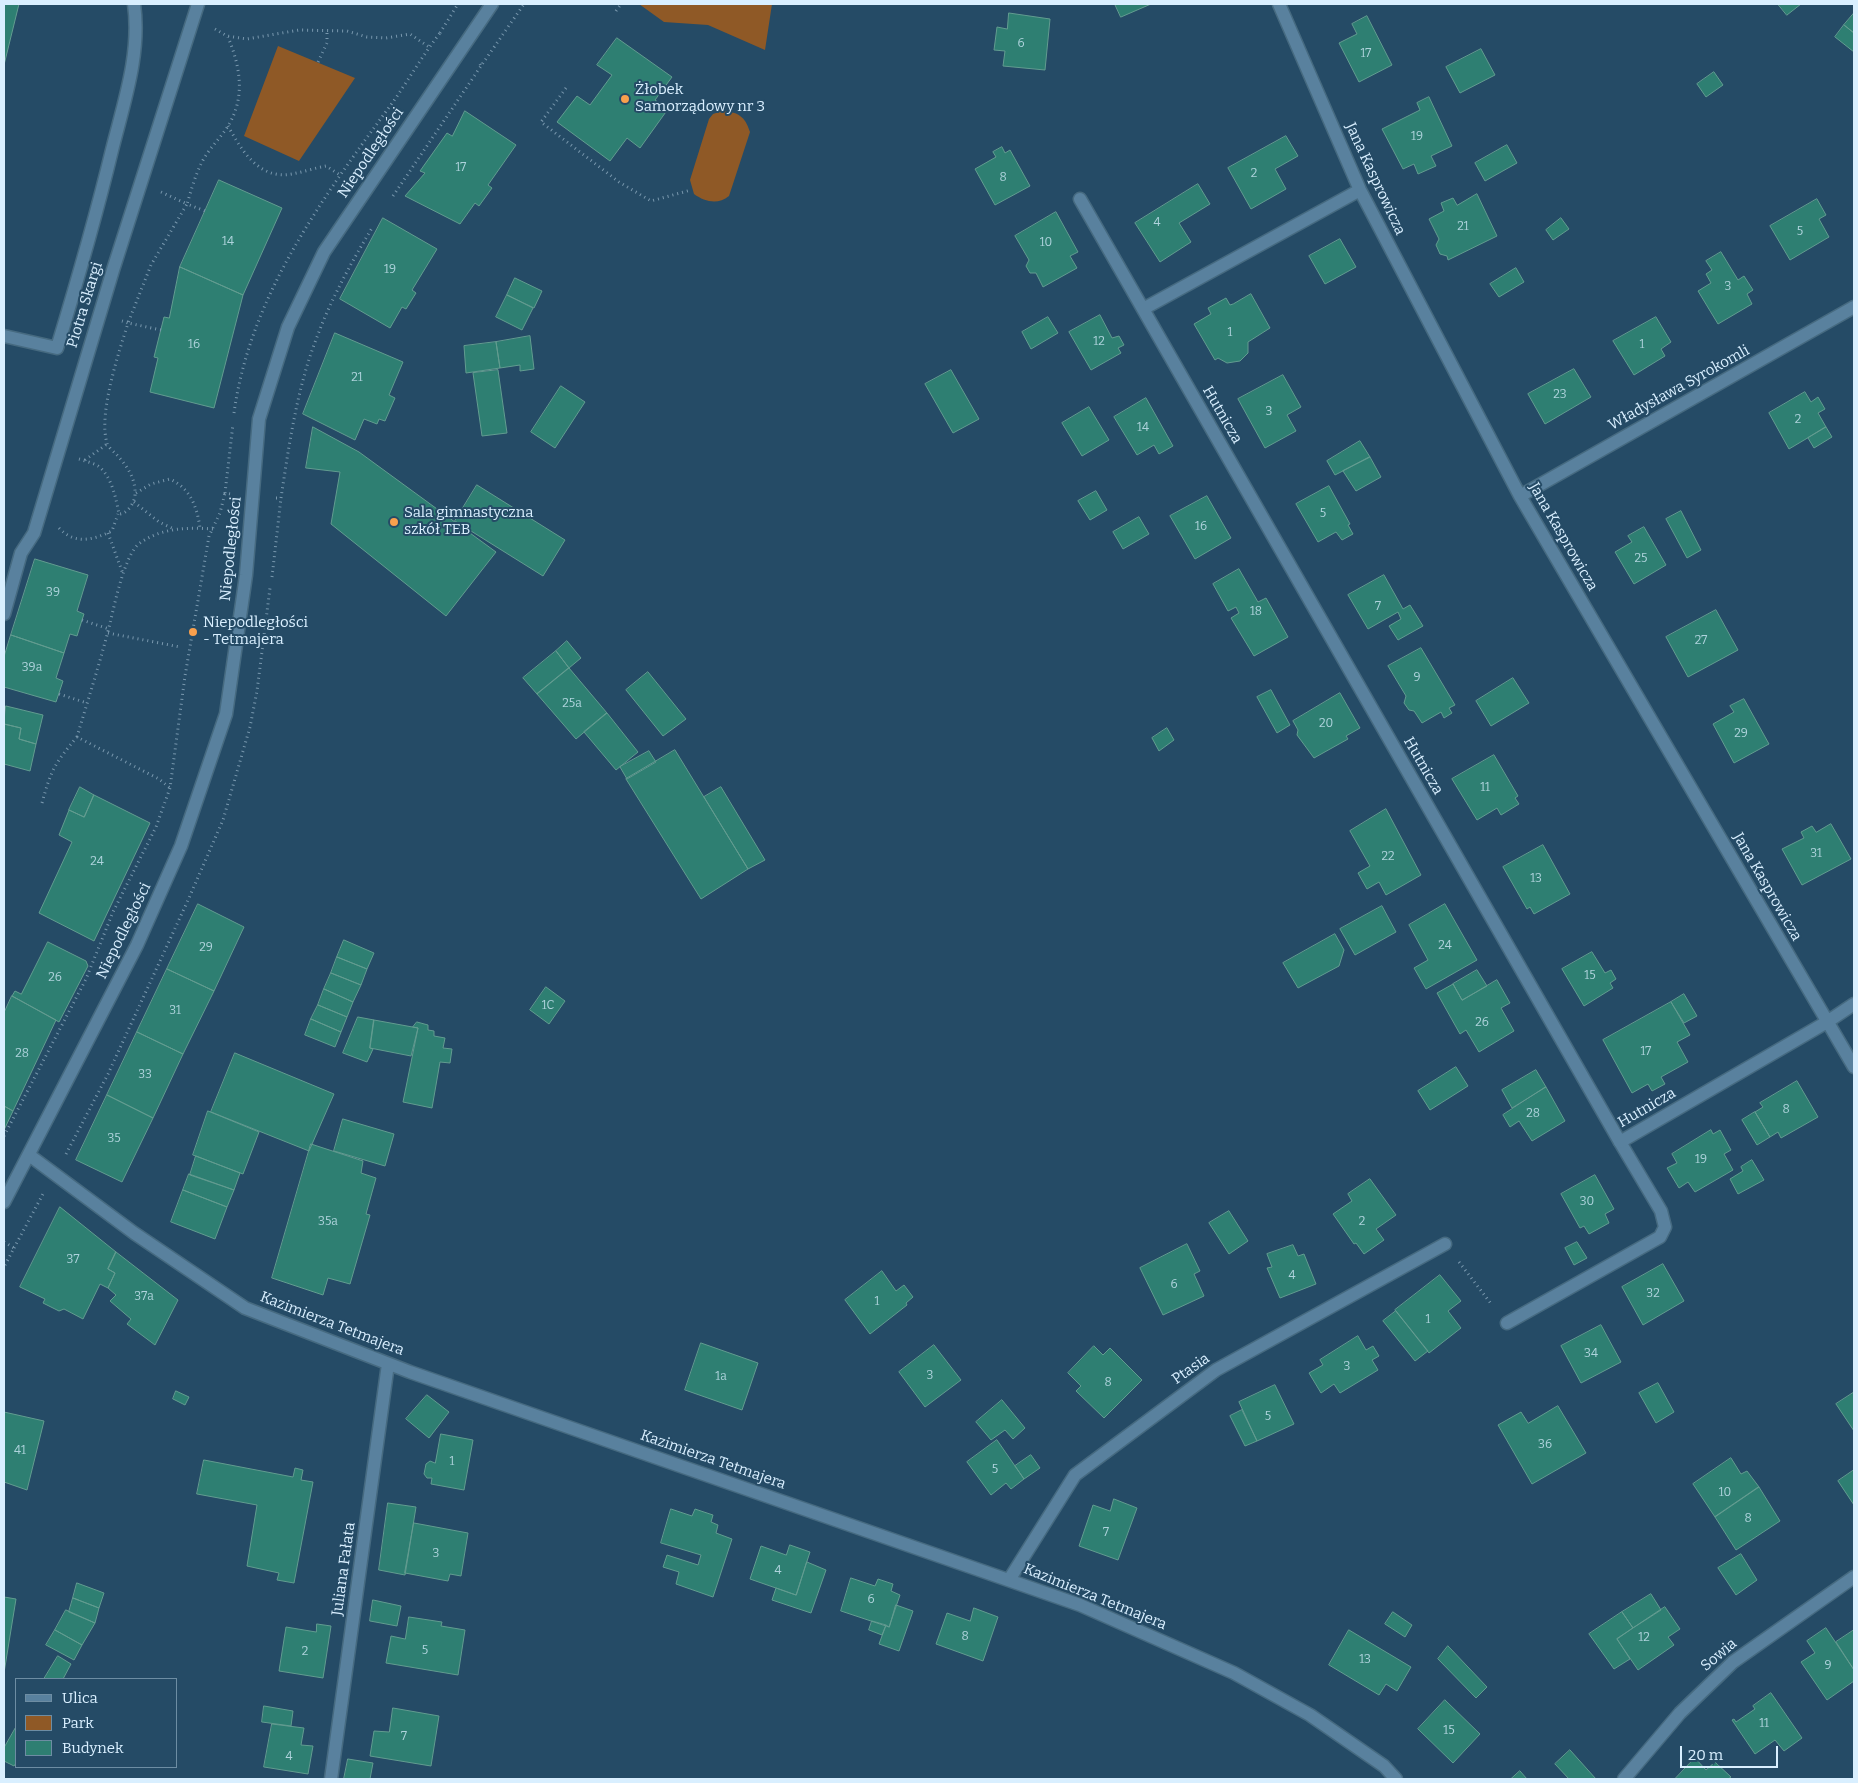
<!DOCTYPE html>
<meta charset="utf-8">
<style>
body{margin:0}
#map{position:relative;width:1858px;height:1783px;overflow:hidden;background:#254b66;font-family:Bitter,serif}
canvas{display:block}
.frame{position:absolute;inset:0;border:5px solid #d9efff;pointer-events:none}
.legend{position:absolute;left:15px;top:1678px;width:162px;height:90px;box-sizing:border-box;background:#254b66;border:1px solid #6d8da3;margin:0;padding:6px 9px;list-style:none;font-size:15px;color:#d9efff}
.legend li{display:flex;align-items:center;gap:10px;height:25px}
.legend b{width:25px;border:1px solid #6d8da3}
.scale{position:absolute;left:1680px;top:1746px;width:98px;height:22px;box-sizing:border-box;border:2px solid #d9efff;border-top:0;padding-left:6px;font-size:15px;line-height:18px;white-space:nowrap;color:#d9efff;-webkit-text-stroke:4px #254b66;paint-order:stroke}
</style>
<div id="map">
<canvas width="1858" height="1783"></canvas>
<div class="frame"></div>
<ul class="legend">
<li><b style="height:6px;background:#59819e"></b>Ulica</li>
<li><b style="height:14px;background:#8f5926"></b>Park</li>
<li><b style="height:14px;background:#2e7f72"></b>Budynek</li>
</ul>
<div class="scale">20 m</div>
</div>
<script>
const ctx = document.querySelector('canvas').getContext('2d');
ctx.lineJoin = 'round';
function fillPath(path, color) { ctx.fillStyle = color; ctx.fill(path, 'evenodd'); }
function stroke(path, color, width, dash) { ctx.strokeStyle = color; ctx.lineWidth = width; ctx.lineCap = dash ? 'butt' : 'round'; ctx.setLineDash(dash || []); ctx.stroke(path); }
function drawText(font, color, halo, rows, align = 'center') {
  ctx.font = font + ' Bitter,serif'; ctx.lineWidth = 4; ctx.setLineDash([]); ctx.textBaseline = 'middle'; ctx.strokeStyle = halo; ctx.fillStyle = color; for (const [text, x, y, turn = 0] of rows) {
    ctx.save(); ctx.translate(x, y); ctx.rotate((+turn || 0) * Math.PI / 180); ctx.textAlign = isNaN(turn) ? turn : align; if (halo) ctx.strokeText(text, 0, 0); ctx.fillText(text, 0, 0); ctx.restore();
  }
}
const green = new Path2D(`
 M639,4H772L765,50L708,25L664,22Z
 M278,46L355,78L299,161L244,136Z
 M722,111C738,112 745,116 750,132L729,196C718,205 705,202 694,194L690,180L709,119L713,114Z`);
const building = new Path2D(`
 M4,4H19L4,65Z
 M1115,4H1151L1121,17Z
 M1778,4H1801L1787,15Z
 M1009,13L1050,19L1045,70L1003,66L1005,51L994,50L997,27L1007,29Z
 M1854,13V33L1844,25Z
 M1367,16L1392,65L1359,82L1339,43L1357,34L1352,24Z
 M1844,25L1854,33V52L1835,37Z
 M617,38L672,77L655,100L668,109L640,148L627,138L610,161L557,122L577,96L590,105L612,75L597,65Z
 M1481,49L1495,75L1460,93L1446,67Z
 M1714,72L1723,85L1706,97L1697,84Z
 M1429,97L1452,146L1431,156L1436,166L1418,174L1414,164L1403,169L1382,129L1420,110L1417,103Z
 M465,111L516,145L488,185L492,188L479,206L475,203L460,224L405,196L425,173L420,171L447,133L452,136Z
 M1286,136L1298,156L1275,169L1286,189L1251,209L1228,168Z
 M1507,145L1517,163L1485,181L1475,163Z
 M1002,147L1005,153L1010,150L1030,186L995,205L975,169L996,157L993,152Z
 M219,180L282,208L243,295L180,267Z
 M1198,184L1210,204L1179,223L1191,242L1160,262L1135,223Z
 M1477,194L1497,236L1448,260L1447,256L1440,254L1436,245L1439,239L1429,219L1444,211L1441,203L1453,198L1457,205Z
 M1817,199L1826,215L1819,219L1829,237L1790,260L1770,226Z
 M1056,212L1078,252L1070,256L1077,268L1043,287L1036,273H1030L1026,266L1029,260L1015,236Z
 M383,218L437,249L412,290L416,293L406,309L402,307L390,328L340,299Z
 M1561,218L1569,229L1553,240L1546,230Z
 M1340,239L1356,267L1325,284L1309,256Z
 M1721,252L1738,280L1744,276L1753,290L1747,294L1752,304L1718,324L1698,291L1711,283L1706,274L1712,270L1706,261Z
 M180,267L243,295L214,408L150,392L158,358L154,357L164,317L169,318Z
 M1516,268L1524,282L1499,297L1490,284Z
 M515,278L542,291L534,308L507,295Z
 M1251,294L1270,328L1248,342V353L1240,361L1227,363L1218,358L1215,360L1194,324L1211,314L1208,308L1226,298L1230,305L1233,304Z
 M507,295L533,308L522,330L496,317Z
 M1100,315L1112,338L1119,336L1124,345L1118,348L1121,353L1091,370L1069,332Z
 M1048,317L1058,333L1031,349L1022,332Z
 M1656,317L1671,342L1661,349L1665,356L1634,375L1613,341Z
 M335,333L403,362L389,395L395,398L385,421L379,419L377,424L364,419L355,440L303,414Z
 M530,336L534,369L520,371V365L500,368L496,342Z
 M496,342L500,368L466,373L464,346Z
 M1574,369L1591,397L1545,424L1528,394Z
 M498,370L507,433L482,436L473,373Z
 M951,370L979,419L953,433L925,384Z
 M1283,375L1301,407L1287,415L1296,431L1265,448L1238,399Z
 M561,386L585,402L555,448L531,432Z
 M1805,392L1811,402L1818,397L1825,409L1818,413L1826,427L1789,449L1769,413Z
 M1146,398L1173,446L1159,454L1154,445L1137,455L1114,417Z
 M1089,407L1109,440L1082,456L1062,423Z
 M313,427L359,452L496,552L446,616L331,524L340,472L306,468Z
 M1826,427L1832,437L1814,448L1808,438Z
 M1360,441L1370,457L1335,475L1327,461Z
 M1370,457L1381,477L1356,491L1343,471Z
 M477,485L565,540L543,576L455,521Z
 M1329,486L1350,524L1348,525L1353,534L1342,540L1336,532L1318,542L1296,504Z
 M1096,491L1107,510L1090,520L1078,501Z
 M1207,496L1231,538L1195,559L1170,516Z
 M1681,511L1701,550L1687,558L1666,519Z
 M1139,517L1149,534L1123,549L1113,532Z
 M1644,527L1666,565L1634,584L1615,552L1632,542L1628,536Z
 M35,559L88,575L77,611L84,614L82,620L77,636L70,634L64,653L11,635Z
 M1239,569L1258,602L1266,598L1288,637L1254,656L1231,618L1239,613L1236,607L1228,611L1213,584Z
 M1384,575L1403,609L1410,605L1423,626L1398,640L1389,626L1401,619L1398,612L1368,629L1348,595Z
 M1716,610L1738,650L1688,677L1666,637Z
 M11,635L64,653L56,678L63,681L56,702L4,687V657Z
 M567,641L581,658L569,668L556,651Z
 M1421,648L1455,705L1449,708L1452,713L1444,718L1441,712L1422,723L1414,711L1409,710L1404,703L1406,696L1388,666Z
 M556,651L569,668L537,694L523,678Z
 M569,668L607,713L576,739L537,694Z
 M648,672L686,719L663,736L626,690Z
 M1513,678L1529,703L1491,726L1476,701Z
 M1271,690L1290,725L1277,733L1257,697Z
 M1340,693L1360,728L1346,736L1348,739L1314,758L1297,735L1298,730L1293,721Z
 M1744,699L1769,744L1734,763L1713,724L1734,712L1730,706Z
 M6,706L43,715L36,744L19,739L21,728L4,724Z
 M607,713L638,752L616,770L584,732Z
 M4,724L21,728L19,739L36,744L30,771L4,764Z
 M1167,728L1174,740L1159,751L1152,738Z
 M675,750L748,869L701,899L626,779Z
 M649,751L656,762L627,779L620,767Z
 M1494,755L1518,796L1515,798L1519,804L1501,815L1497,808L1477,820L1452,779Z
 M80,787L94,795L84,817L69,810Z
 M721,787L765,860L748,869L704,797Z
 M94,795L150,823L94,941L39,913L72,842L59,835L69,810L84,817Z
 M1386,809L1421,875L1386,895L1379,882L1367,889L1358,873L1370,866L1350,831Z
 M1831,824L1851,859L1802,885L1782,849L1804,838L1801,832L1812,826L1816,832Z
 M1543,845L1570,894L1534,914L1530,907L1527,909L1503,867Z
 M198,904L244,927L214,991L167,969Z
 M1445,904L1477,960L1426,989L1414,968L1428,960L1409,925Z
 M1382,906L1396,932L1355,955L1340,929Z
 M1335,934L1344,950L1339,966L1298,988L1283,963Z
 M344,940L374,953L367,969L337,957Z
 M48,942L86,961L88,966L59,1022L12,996L15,991L21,994Z
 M1592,952L1605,973L1611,970L1616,979L1610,983L1613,988L1584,1006L1562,969Z
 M337,957L367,969L361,985L331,973Z
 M167,969L214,991L183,1054L137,1032Z
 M1477,970L1487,986L1462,1000L1453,984Z
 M331,973L361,985L353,1002L324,989Z
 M1497,980L1510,1003L1501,1008L1514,1031L1479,1052L1466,1030L1460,1034L1437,993L1453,984L1462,1000Z
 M546,987L565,1001L549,1024L530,1010Z
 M324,989L353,1002L347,1017L318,1005Z
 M1684,994L1697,1016L1684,1023L1671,1002Z
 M12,996L56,1020L13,1111L4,1106V1013Z
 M1671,1002L1690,1035L1677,1042L1688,1062L1661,1077L1665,1084L1652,1091L1648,1084L1632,1093L1603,1040Z
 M318,1005L347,1017L341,1032L311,1019Z
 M358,1017L374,1020L370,1048L373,1049L367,1062L343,1053Z
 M311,1019L341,1032L335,1047L305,1035Z
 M374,1020L418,1028L411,1056L370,1048Z
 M417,1022L428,1025V1030L434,1031V1036L445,1038L443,1048L452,1049L450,1063L440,1062L432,1108L403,1102L418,1028L413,1027Z
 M137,1032L183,1054L153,1118L107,1095Z
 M235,1053L334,1094L309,1151L211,1112Z
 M1456,1067L1468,1086L1430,1110L1418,1091Z
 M1536,1070L1546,1087L1512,1108L1502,1090Z
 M1797,1081L1818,1117L1781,1138L1778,1132L1770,1137L1755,1112L1763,1107L1760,1103Z
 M1546,1087L1565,1121L1532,1141L1519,1121L1510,1127L1503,1115Z
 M107,1095L153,1118L122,1182L76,1160Z
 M4,1106L13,1111L4,1130Z
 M208,1111L259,1132L243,1174L193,1155Z
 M1755,1112L1770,1137L1757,1145L1742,1120Z
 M343,1119L394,1134L385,1166L334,1151Z
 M1711,1130L1713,1134L1720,1130L1731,1150L1724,1154L1733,1170L1695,1192L1688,1182L1679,1188L1667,1168L1677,1163L1672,1154Z
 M311,1144L363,1161L361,1173L376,1178L366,1214L370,1215L350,1284L328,1278L323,1295L272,1278Z
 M196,1156L240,1173L234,1190L190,1175Z
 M1752,1160L1764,1180L1738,1194L1730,1179L1743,1171L1741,1167Z
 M189,1174L234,1190L227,1207L183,1190Z
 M1595,1175L1614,1209L1605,1214L1609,1223L1589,1234L1584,1226L1580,1228L1561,1194Z
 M1370,1179L1396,1215L1376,1229L1384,1240L1364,1254L1356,1243L1354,1244L1333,1214L1352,1201L1348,1194Z
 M183,1190L227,1207L215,1239L171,1222Z
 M60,1207L116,1252L108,1269L115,1273L108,1288L100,1284L83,1319L64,1309L59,1311L43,1303L45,1299L20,1287Z
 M1229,1211L1248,1241L1229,1254L1209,1223Z
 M1577,1242L1587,1258L1574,1265L1565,1248Z
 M1187,1244L1200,1271L1194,1274L1204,1296L1163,1315L1140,1268Z
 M1293,1245L1298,1256L1304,1254L1316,1284L1280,1298L1267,1268L1272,1267L1267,1254Z
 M116,1252L178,1300L155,1345L127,1324L131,1319L110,1301L116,1295L108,1288L115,1273L108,1269Z
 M1663,1264L1684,1301L1643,1325L1622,1287Z
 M882,1271L896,1291L904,1285L913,1297L906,1303L907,1305L870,1334L845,1300Z
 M1440,1275L1461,1301L1448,1311L1461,1328L1429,1353L1395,1310Z
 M1396,1311L1428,1351L1415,1361L1383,1321Z
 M1601,1325L1621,1362L1581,1383L1561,1346Z
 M1358,1336L1366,1350L1373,1346L1379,1356L1372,1360L1378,1370L1340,1393L1334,1384L1321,1393L1309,1373L1323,1365L1320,1360Z
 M701,1343L758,1363L742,1410L685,1390Z
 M934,1345L961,1380L925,1407L899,1372Z
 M1094,1346L1103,1355L1110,1348L1142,1380L1104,1418L1076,1391L1081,1386L1068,1373Z
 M1658,1383L1674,1412L1656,1423L1639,1393Z
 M1275,1385L1294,1424L1257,1441L1239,1402Z
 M176,1391L189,1397L185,1405L173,1399Z
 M1853,1393L1854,1395V1431L1836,1404Z
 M427,1395L449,1412L429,1438L406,1419Z
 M1002,1400L1025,1428L1013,1439L1005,1430L991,1440L976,1422Z
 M1558,1406L1586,1453L1532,1484L1498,1425L1521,1412L1528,1423Z
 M1242,1410L1257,1441L1245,1446L1230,1416Z
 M4,1412L44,1421L27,1490L4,1482Z
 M441,1434L473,1440L464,1490L431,1484L432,1478H427L424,1474L426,1464L430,1461L435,1463Z
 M997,1440L1024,1479L1011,1489L1006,1483L991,1495L967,1462Z
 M1031,1455L1040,1468L1024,1479L1015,1466Z
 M1731,1458L1741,1474L1747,1471L1759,1487L1715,1517L1693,1484Z
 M204,1460L293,1477L295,1468L303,1470L301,1480L313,1482L294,1583L277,1580L279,1573L247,1566L257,1505L197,1494Z
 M1854,1470V1505L1838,1481Z
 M1759,1487L1780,1521L1736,1550L1715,1517Z
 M1114,1499L1137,1508L1118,1560L1079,1546L1093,1505L1110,1511Z
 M388,1503L416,1507L405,1575L379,1570Z
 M671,1509L692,1516L695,1509L713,1515L711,1522L718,1525L716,1533L732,1539L713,1597L676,1584L679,1572L663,1567L667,1555L698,1565L701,1555L661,1543Z
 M414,1523L468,1533L461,1576L450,1574L448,1581L405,1573Z
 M790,1545L810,1552L796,1595L750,1579L761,1546L786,1555Z
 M1741,1554L1757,1580L1736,1595L1718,1568Z
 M807,1562L826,1570L811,1613L772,1600L776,1588L796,1595Z
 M851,1578L875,1586L878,1579L893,1584L891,1591L900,1595L889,1627L841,1611Z
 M77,1583L104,1593L99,1608L73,1598Z
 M1651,1594L1661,1610L1633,1628L1622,1612Z
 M4,1597L16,1599L4,1673Z
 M73,1598L99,1608L95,1623L69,1612Z
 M373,1600L401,1606L397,1626L370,1621Z
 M896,1605L913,1611L899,1651L879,1644L886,1625L889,1627Z
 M1665,1607L1680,1629L1668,1637L1674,1645L1638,1670L1617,1639Z
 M974,1608L998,1617L983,1661L936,1644L947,1613L970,1621Z
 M66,1610L95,1623L82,1645L55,1630Z
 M1393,1612L1412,1625L1405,1637L1385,1624Z
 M1622,1612L1633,1628L1617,1639L1630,1659L1614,1669L1589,1634Z
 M409,1617L442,1622L441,1626L465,1630L458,1675L386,1663L391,1636L405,1639Z
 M872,1621L886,1625L882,1635L869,1630Z
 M317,1624L331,1626L323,1678L279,1671L286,1627L316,1632Z
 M1826,1628L1854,1670V1681L1827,1700L1801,1662L1815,1653L1807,1641Z
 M55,1630L82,1645L74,1660L46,1645Z
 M1349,1630L1411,1667L1397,1691L1386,1684L1379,1695L1329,1665Z
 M1854,1630V1670L1836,1642Z
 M1448,1646L1487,1687L1476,1698L1438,1659Z
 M58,1656L71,1664L63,1679H44Z
 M1771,1693L1802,1738L1784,1751L1775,1740L1755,1754L1732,1720L1734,1719L1736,1722L1755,1709L1753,1706Z
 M1445,1700L1480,1734L1453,1763L1418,1729Z
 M264,1706L293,1711L291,1726L262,1722Z
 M393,1708L439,1716L431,1766L370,1756L374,1731L389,1732Z
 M272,1724L304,1728L301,1745L313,1746L308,1774L264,1767Z
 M16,1727V1763L14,1766L4,1761V1748Z
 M1570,1750L1596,1779H1569L1555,1764Z
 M1695,1758L1706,1770L1715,1762L1731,1777L1728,1779H1675Z
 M348,1759L373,1763L370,1779H344Z
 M1520,1771L1527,1779H1511Z`);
const path = new Path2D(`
 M616,11L621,4
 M215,29L227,36L247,39L299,30L347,31L367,37L386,38L410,34L429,47
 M440,33L458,4
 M318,62L327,43V30
 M480,64L481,66L524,4
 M566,88L541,122L619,182L651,201L691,190
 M228,126C242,151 259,180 292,174C303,172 315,168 326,166L340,175
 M161,192L187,204C191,191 195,176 201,164C208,149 220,139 228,126C246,97 240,66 228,37
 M393,196L481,66
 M161,330L128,323L151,265L187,204L205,211
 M234,413C250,295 324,196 393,102C409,79 423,55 440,33
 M79,459C85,461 93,463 98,466C112,476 116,499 119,514C128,514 136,501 135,492C135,477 126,465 117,455C114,452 108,447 107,443C98,414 119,352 128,323L122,321
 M85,460L107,444
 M136,493L151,484L170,479C191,489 197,507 200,528
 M230,494L225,493L233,424
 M276,498H281C289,445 297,388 317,337C331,299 351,263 372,228
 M134,502L159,522L174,529
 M59,528C75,545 93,540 112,531L118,514
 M108,533L123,574
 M272,577L281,498
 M82,620L109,629
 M108,633L180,647
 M59,694L87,703
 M77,737C87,703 98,669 107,635C113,614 123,555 140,543C161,528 188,527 213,529
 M42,803C51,770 55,763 77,737L159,779L170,788
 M4,1136L86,979L113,912L156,827L170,788L185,676L209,536L220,513L225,493
 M66,1154L108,1074L189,898L223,820L250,727L257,691L270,588
 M4,1242L14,1248L4,1267
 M14,1248L43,1194
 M1459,1262L1492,1305`);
const service = new Path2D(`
 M4,336L57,348C77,282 96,216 112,150C124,102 141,53 134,4
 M1507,1323L1660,1237L1665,1227L1661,1211L1620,1142`);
const minor = new Path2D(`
 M1279,4L1360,190L1520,496L1854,1067
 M1080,199L1620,1142L1827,1022L1854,1004
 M1143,309L1360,190
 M1520,496L1854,307
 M4,614L21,553L34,533L113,270L198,4
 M29,1155L134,1233L245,1308L410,1372L1080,1605L1234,1673L1310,1715L1384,1766L1396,1779
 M1009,1580L1075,1475L1216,1370L1445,1244
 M331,1779L388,1364
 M1624,1779L1680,1713L1733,1662L1854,1577`);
const tertiary = new Path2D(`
 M4,1202L137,945L181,846L226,714L246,575L259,419L288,327L324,252L492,4`);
const markers = [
 [625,99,5,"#f9a04d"],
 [394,522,5,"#f9a04d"],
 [193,632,5,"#f9a04d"]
];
const numberNames = [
 ["6",1021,44],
 ["17",1366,54],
 ["19",1417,137],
 ["17",461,168],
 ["2",1254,174],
 ["8",1003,178],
 ["4",1157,223],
 ["21",1463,227],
 ["5",1800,232],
 ["14",228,242],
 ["10",1046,243],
 ["19",390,270],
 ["3",1728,287],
 ["1",1230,333],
 ["12",1099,342],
 ["16",194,345],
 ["1",1642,345],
 ["21",357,378],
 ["23",1560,395],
 ["3",1269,412],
 ["2",1798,420],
 ["14",1143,428],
 ["5",1323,514],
 ["16",1201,527],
 ["25",1641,559],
 ["39",53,593],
 ["7",1378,607],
 ["18",1256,612],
 ["27",1701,641],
 ["39a",32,668],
 ["9",1417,678],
 ["25a",572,704],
 ["20",1326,724],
 ["29",1741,734],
 ["11",1485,788],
 ["31",1816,854],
 ["22",1388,857],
 ["24",97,862],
 ["13",1536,879],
 ["24",1445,946],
 ["29",206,948],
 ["15",1590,976],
 ["26",55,978],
 ["1C",548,1006],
 ["31",175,1011],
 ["26",1482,1023],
 ["17",1646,1052],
 ["28",22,1054],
 ["33",145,1075],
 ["8",1786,1110],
 ["28",1533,1114],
 ["35",114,1139],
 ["19",1701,1160],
 ["30",1587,1202],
 ["35a",328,1222],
 ["2",1362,1222],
 ["37",73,1260],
 ["4",1292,1276],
 ["6",1174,1285],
 ["32",1653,1294],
 ["37a",144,1297],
 ["1",877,1302],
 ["1",1428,1320],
 ["34",1591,1354],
 ["3",1347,1367],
 ["3",930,1376],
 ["1a",721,1377],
 ["8",1108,1383],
 ["5",1268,1417],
 ["36",1545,1445],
 ["41",20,1451],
 ["1",452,1462],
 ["5",995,1470],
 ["10",1725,1493],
 ["8",1748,1519],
 ["7",1106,1533],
 ["3",436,1554],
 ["4",778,1571],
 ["6",871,1600],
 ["8",965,1637],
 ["12",1644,1638],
 ["5",425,1651],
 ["2",305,1652],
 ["13",1365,1660],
 ["9",1828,1666],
 ["11",1764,1724],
 ["15",1449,1731],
 ["7",404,1737],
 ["4",289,1757]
];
const poiNames = [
 ["Żłobek",635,90],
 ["Samorządowy nr 3",635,107],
 ["Sala gimnastyczna",404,513],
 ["szkół TEB",404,530],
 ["Niepodległości",203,623],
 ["- Tetmajera",203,640]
];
const streetNames = [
 ["Niepodległości",371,153,-56],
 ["Jana Kasprowicza",1375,179,65],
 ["Piotra Skargi",85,305,-73],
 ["Władysława Syrokomli",1679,388,-29],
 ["Hutnicza",1222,415,60],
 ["Jana Kasprowicza",1563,537,60],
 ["Niepodległości",231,549,-84],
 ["Hutnicza",1423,766,60],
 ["Jana Kasprowicza",1767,887,60],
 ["Niepodległości",124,931,-64],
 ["Hutnicza",1647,1108,-30],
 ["Kazimierza Tetmajera",332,1324,21],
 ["Ptasia",1191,1369,-35],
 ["Kazimierza Tetmajera",713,1460,19],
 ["Juliana Fałata",344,1569,-82],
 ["Kazimierza Tetmajera",1095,1597,22],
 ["Sowia",1719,1655,-40]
];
fillPath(green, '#8f5926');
fillPath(building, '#2e7f72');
stroke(building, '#629c90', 1);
stroke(service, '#466a80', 15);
stroke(minor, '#466a80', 15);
stroke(tertiary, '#466a80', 15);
stroke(path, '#7998ae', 3, [1, 4]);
stroke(service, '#59819e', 12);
stroke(minor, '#59819e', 12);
stroke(tertiary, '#59819e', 12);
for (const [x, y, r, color] of markers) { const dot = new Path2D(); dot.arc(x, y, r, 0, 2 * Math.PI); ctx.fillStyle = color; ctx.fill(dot); stroke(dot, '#254b66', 2); }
drawText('12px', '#aed3dc', null, numberNames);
drawText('15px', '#d9efff', '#254b66', poiNames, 'left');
drawText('15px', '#d9efff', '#254b66', streetNames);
</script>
